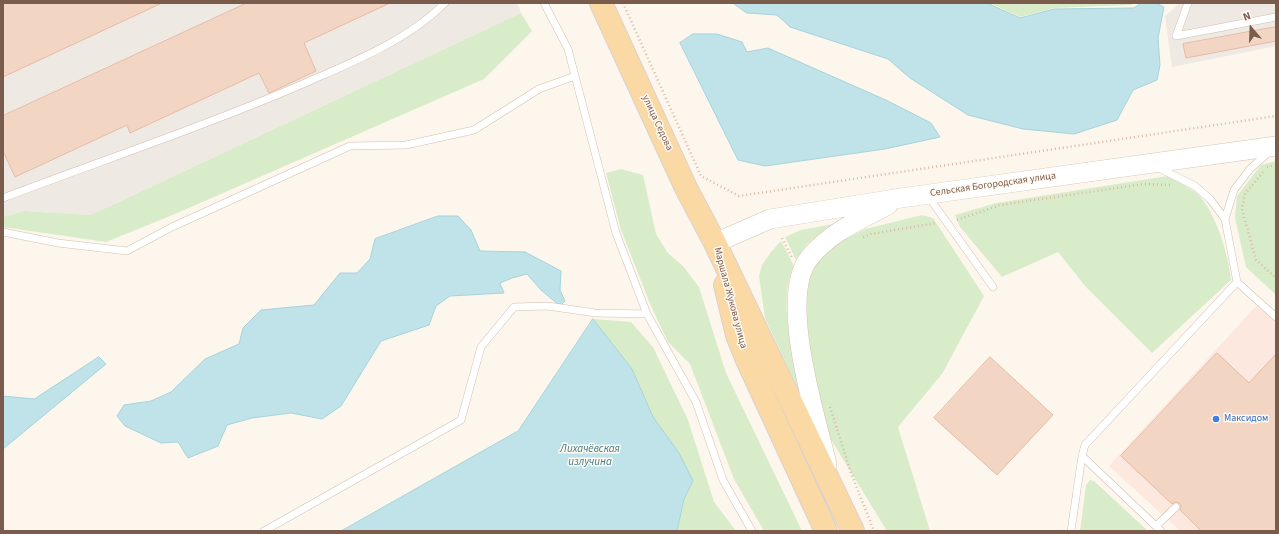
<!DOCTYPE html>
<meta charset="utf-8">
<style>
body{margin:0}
#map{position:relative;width:1279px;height:534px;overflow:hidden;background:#fdf6ec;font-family:"Source Sans 3",sans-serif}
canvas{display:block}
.frame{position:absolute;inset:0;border:4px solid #7a5c4d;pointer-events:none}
.north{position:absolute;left:1231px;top:8px;width:40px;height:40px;-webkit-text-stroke:3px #fffaf3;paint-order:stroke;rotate:341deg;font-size:11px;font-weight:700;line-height:16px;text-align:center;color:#7a5c4d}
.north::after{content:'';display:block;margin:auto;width:14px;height:18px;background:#7a5c4d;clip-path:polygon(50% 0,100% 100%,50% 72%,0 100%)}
</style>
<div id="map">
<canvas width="1279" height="534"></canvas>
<div class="frame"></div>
<div class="north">N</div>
</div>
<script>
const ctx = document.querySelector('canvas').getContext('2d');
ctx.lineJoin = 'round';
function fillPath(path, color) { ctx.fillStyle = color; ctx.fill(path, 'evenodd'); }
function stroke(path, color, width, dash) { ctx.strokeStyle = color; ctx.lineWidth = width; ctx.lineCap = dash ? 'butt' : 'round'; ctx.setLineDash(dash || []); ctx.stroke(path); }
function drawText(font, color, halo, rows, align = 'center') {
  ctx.font = font + ' "Source Sans 3",sans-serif'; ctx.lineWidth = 3; ctx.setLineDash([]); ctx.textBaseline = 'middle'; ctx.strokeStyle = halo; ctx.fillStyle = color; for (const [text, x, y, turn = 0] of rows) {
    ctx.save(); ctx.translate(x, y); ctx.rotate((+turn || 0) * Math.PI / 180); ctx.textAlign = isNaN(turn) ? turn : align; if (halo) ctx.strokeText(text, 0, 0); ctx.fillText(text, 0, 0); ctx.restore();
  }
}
const commercial = new Path2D(`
 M1257,305L1276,323V531H1180L1109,466Z`);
const industrial = new Path2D(`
 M3,3H517L521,13L91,215L24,211L3,217Z
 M1180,3H1276V46L1172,67L1165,16Z`);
const green = new Path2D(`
 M990,3H1134L1131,5L1054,8L1020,17Z
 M521,13L532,31L484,79L175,214L106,242L3,227V217L24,211L91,215Z
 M1276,161V295L1246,267L1235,218L1237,196L1261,165Z
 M621,169L643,175L656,234L668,253L683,266L699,287L726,373L802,531H764L734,479L690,364L668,342L651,306L621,230L606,173Z
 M1168,176C1177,181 1187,186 1195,192C1214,206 1229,256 1231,280L1152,353L1086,287L1058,252L1002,277L960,227L955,215L996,203Z
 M922,215L933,218L984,296L942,374L898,427L930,531H887L825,430L801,297L813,263L834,245L865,229Z
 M833,224L807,244L796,260L785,237L801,230Z
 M781,241L794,266C777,300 794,354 799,391L765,318L759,276L762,265L771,252Z
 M593,319L631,322L653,347L688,420L714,502L736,531H677L684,499L692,481L679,453L653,417L632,369Z
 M1090,480L1094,481L1148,531H1080L1086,485Z`);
const water = new Path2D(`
 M733,3H987L1020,18L1054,9L1134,8L1141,3H1156L1164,7L1158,38L1160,65L1157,80L1133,90L1117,120L1074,134L1023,129L968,115L910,78L888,59L790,27L777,15L747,13Z
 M693,34H717L742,42L747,52L768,48L888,101L931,123L940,137L885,149L765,166L738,160L680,43Z
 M438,216H458L471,230L480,251L525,252L561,271L560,290L565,301L560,306L541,290L527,274L512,278L500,283L504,293L450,296L436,306L429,325L381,341L341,406L322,419L291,413L252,418L227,425L218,446L188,458L178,442L161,443L125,426L117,416L124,405L151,401L171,392L205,359L239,344L243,328L261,310L314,305L340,273H357L370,259L375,239Z
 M593,319L632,369L653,417L679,453L693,481L684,499L677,531H341L518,431Z
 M99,357L106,364L3,449V396L34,399Z`);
const building = new Path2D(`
 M3,3H162L3,77Z
 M247,3H390L304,43L316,71L269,93L259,73L130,133L127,125L15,177L3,151V116Z
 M1276,27V41L1186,58L1183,44Z
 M1217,353L1249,383L1276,354V531H1201L1180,510L1181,506L1179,503L1175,502L1172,504L1121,456Z
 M990,357L1053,415L997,475L934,418Z`);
const path = new Path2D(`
 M623,3L701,176L739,196L1276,116
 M1267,167L1276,165
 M1263,172L1245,194L1242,209L1256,260L1276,278
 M957,220L1000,205L1144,184L1170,185
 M863,237L871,234L936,223
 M782,238L792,258
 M830,407L851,473L874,531`);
const service = new Path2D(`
 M544,3L568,49L616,233L647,314L696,402L723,480L752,531
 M1188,3L1176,36L1276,17
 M1157,167L1195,186L1210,199L1225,219L1237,282L1276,317
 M928,196L993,287
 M3,198C106,159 211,124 312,80C358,60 409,39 445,3
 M1225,219L1234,190L1250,169L1269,152
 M3,232L58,243L127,251L172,227L350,146L406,145L474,130L539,89L575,76
 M1082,456L1161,531
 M1156,526L1176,507
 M264,531L461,420L481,347L514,307L548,306L595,313L647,314
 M1071,531L1082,456L1085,445L1237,282`);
const secondary = new Path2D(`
 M715,243L770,219L901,198L1276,146
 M827,464C816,417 777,296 810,257C832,231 858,221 888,205`);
const primary = new Path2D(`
 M601,3L686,188L715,243L853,531
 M725,285L737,335L747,360L826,531`);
const markers = [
 [1216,419,4,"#3f7fe0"]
];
const streetNames = [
 ["улица Седова",657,123,65],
 ["Сельская Богородская улица",993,185,-8],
 ["Маршала Жукова улица",730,298,75]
];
const shopNames = [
 ["Максидом",1224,419]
];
const waterNames = [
 ["Лихачёвская",590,450],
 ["излучина",590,463]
];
fillPath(commercial, '#fde8e0');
fillPath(industrial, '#efe9e4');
fillPath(green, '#d8ecc9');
fillPath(water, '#bfe3e8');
stroke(water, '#a5d3da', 1);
fillPath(building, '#f3d5c3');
stroke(building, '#e6bba3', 1);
stroke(service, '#d1beb0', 8);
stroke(secondary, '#d6c0b0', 20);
stroke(primary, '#dad1cd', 24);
stroke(path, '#d9b8a5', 2.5, [1, 3]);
stroke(service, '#fff', 7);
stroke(secondary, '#fff', 19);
stroke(primary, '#fbd9a5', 22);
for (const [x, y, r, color] of markers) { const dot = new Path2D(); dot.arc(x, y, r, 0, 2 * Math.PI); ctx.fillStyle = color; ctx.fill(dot); stroke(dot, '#fffaf3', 1.5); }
drawText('10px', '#7a5c4d', '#fffaf3', streetNames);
drawText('10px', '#366cbe', '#fffaf3', shopNames, 'left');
drawText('italic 11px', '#437c86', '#fffaf3', waterNames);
</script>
